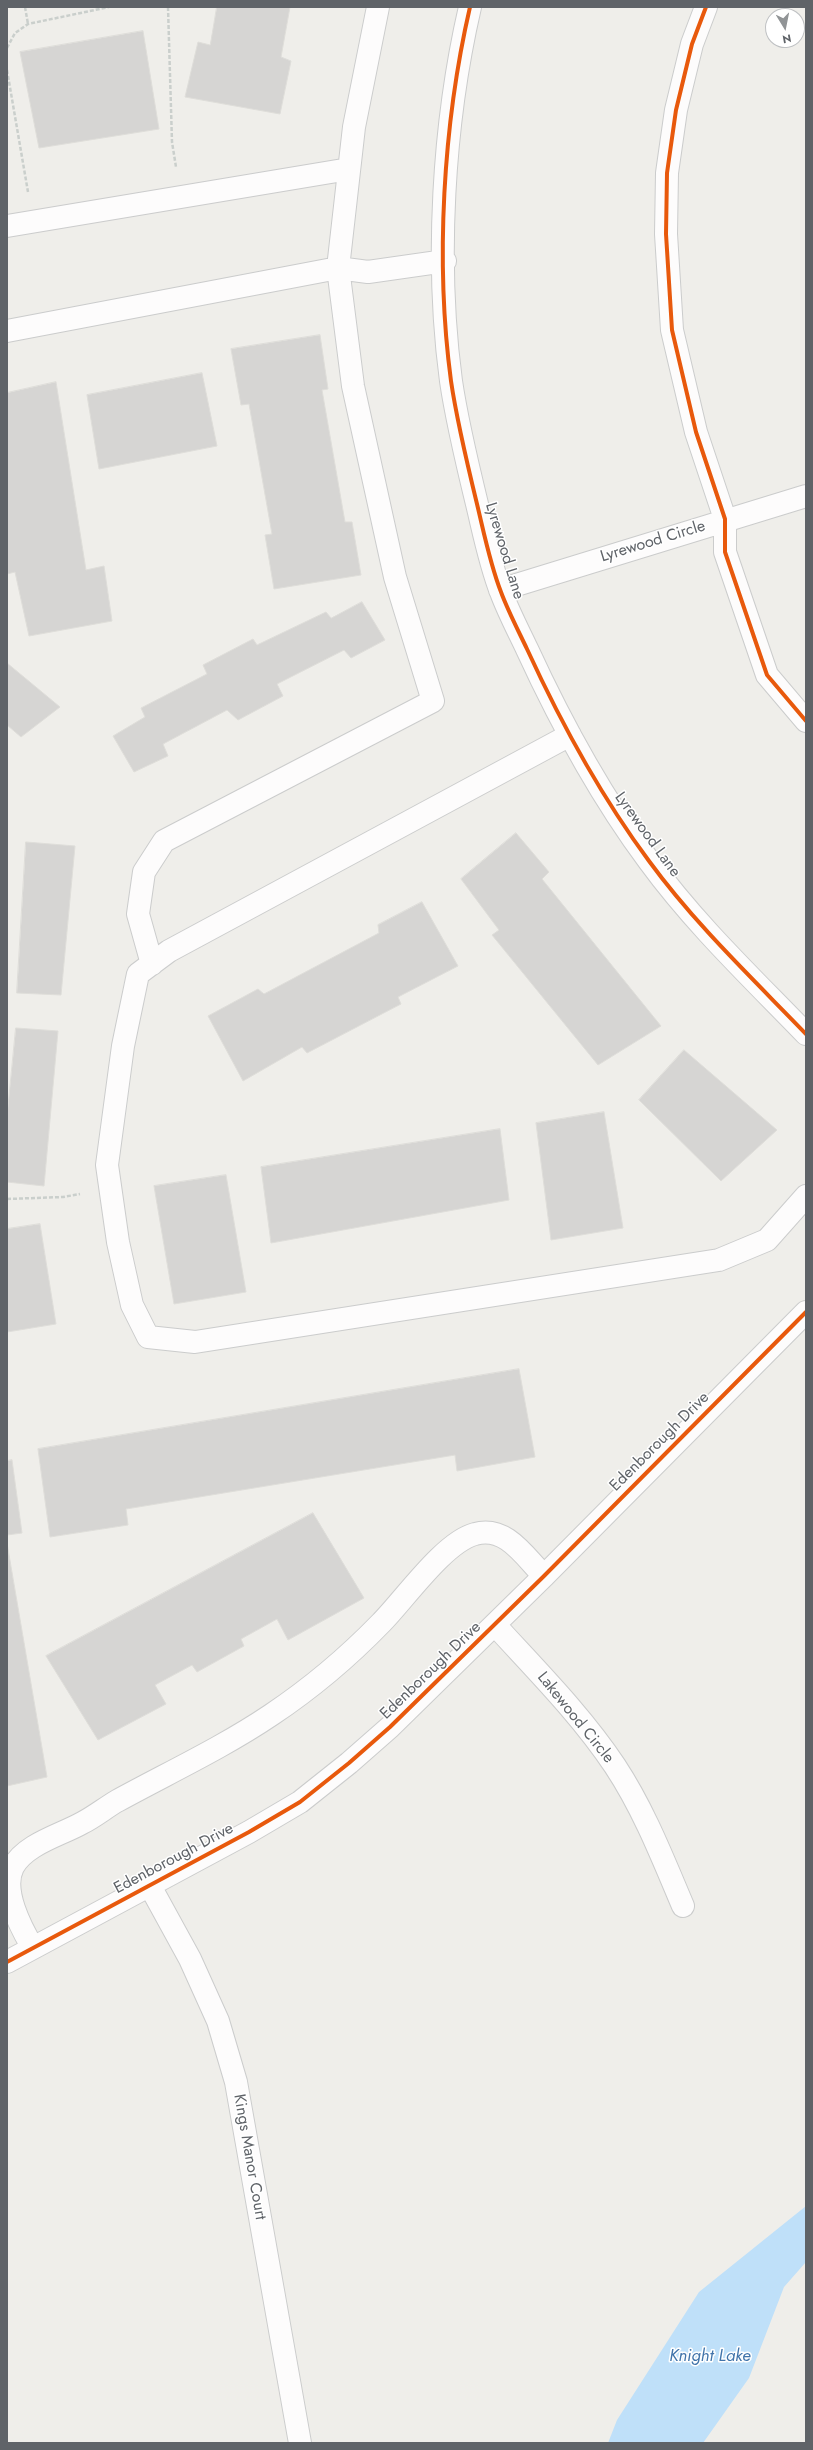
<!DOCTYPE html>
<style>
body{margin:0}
#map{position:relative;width:813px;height:2450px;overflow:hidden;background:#efeeea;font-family:Jost,sans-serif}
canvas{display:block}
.frame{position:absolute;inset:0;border:8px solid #5f6368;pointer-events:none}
.north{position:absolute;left:765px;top:8px;width:40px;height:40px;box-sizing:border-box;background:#fff;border:1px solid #bfc1c3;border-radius:50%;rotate:170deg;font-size:11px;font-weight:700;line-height:16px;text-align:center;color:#5f6368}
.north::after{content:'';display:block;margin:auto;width:14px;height:18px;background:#919496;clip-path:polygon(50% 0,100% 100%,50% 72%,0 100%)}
</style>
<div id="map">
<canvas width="813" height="2450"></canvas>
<div class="frame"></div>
<div class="north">N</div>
</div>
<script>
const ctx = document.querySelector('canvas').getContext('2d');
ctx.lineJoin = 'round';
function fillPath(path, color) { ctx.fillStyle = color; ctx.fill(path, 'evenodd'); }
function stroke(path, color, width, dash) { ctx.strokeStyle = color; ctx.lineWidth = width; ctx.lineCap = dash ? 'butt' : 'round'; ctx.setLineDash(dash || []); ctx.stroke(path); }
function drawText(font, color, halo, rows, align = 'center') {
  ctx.font = font + ' Jost,sans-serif'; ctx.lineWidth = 3; ctx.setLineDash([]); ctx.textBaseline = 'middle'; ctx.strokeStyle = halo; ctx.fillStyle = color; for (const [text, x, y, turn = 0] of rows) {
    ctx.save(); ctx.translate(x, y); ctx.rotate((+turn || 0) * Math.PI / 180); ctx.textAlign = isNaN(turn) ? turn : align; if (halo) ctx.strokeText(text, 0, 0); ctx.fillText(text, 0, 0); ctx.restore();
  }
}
const water = new Path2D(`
 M806,2206V2262L784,2287L749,2378L703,2443H608L617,2420L699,2292Z`);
const building = new Path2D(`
 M217,7H290L281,57L291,61L280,114L185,97L198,42L210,45Z
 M143,31L159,129L39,148L20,52Z
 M320,335L328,389L322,390L345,522H352L361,575L274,589L265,535L272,534L249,404L241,405L231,349Z
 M202,373L217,446L99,469L87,395Z
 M56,382L86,570L104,566L112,621L29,636L15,572L7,574V393Z
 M362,602L385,640L351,658L344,650L277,684L283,696L238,720L227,710L163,744L168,756L134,772L113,736L145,717L141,708L207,674L203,665L253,639L257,645L326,612L331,618Z
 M7,663L60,707L21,737L7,725Z
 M516,833L549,872L542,879L661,1026L598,1065L492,935L499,930L461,879Z
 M26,842L75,846L61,995L17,993Z
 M422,902L458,966L398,997L401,1004L307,1053L302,1047L243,1081L208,1016L258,989L264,994L379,933L378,925Z
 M16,1028L58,1031L44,1186L7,1182V1117Z
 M684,1050L777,1130L721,1181L639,1100Z
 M604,1112L623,1228L551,1240L536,1123Z
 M500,1129L509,1200L271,1243L261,1167Z
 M226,1175L246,1292L174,1304L154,1186Z
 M40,1224L56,1324L7,1332V1229Z
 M519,1369L535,1457L457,1471L455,1455L126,1509L128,1525L50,1537L38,1449Z
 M12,1460L22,1533L7,1535V1461Z
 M313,1513L364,1598L288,1640L277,1619L241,1639L244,1646L197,1672L192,1665L155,1685L166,1704L98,1740L46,1656Z
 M7,1543L47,1777L7,1786Z`);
const path = new Path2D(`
 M25,7L28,24
 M168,7L172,142L176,167
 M7,48L15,33L28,24L109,7
 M7,70L28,192
 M7,1199L63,1197L80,1194`);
const minor = new Path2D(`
 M470,7C443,124 435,262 451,381C457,422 467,463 477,504C484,533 490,564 501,592C508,611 518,630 527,649C561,723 600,795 649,861C695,924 752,978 806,1034
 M706,7L692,44L676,110L667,173L666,234L672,330L696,432L725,519V552L767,675L806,721
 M7,226L349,169
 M7,331L338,268L368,272L445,261
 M500,590L806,496
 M570,735L169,951L138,974L123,1046L107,1165L118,1242L132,1305L148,1337L195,1342L719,1260L767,1240L806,1196
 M152,964L138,914L144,872L164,841L433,701L395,577L353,386L338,268L354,127L378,7
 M495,1625C537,1671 581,1715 615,1766C644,1810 663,1859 683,1906
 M150,1886L190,1959L218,2021L236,2082L300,2443
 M33,1948C21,1928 1,1890 13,1867C25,1844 61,1835 82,1823C94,1817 105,1808 117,1801C168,1773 222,1748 271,1715C310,1689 348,1657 381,1623C404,1600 444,1542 475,1534C506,1525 525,1557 544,1576
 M7,1962L249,1832L300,1802L349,1763L390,1727L544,1576L806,1312`);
const cycleway = new Path2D(`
 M470,7C443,124 435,262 451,381C457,422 467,463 477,504C484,533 490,564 501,592C508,611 518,630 527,649C561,723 600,795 649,861C695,924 752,978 806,1034
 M706,7L692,44L676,110L667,173L666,234L672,330L696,432L725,519V552L767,675L806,721
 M7,1962L249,1832L300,1802L349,1763L390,1727L544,1576L806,1312`);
const streetNames = [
 ["Lyrewood Circle",653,542,-17],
 ["Lyrewood Lane",504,551,73],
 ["Lyrewood Lane",647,835,54],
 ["Edenborough Drive",660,1442,-45],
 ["Edenborough Drive",431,1671,-44],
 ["Lakewood Circle",575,1718,51],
 ["Edenborough Drive",174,1859,-28],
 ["Kings Manor Court",249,2157,80]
];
const waterNames = [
 ["Knight Lake",710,2357]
];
fillPath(water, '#bfe0f9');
fillPath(building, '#d6d5d3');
stroke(building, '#deddd9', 1);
stroke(minor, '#cbcccc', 24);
stroke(path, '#cacfcc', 2.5, [4, 2]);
stroke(minor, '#fdfcfc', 22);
stroke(cycleway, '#e8590c', 4);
drawText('16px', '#5f6368', '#fff', streetNames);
drawText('italic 17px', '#4174aa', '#fff', waterNames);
</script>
